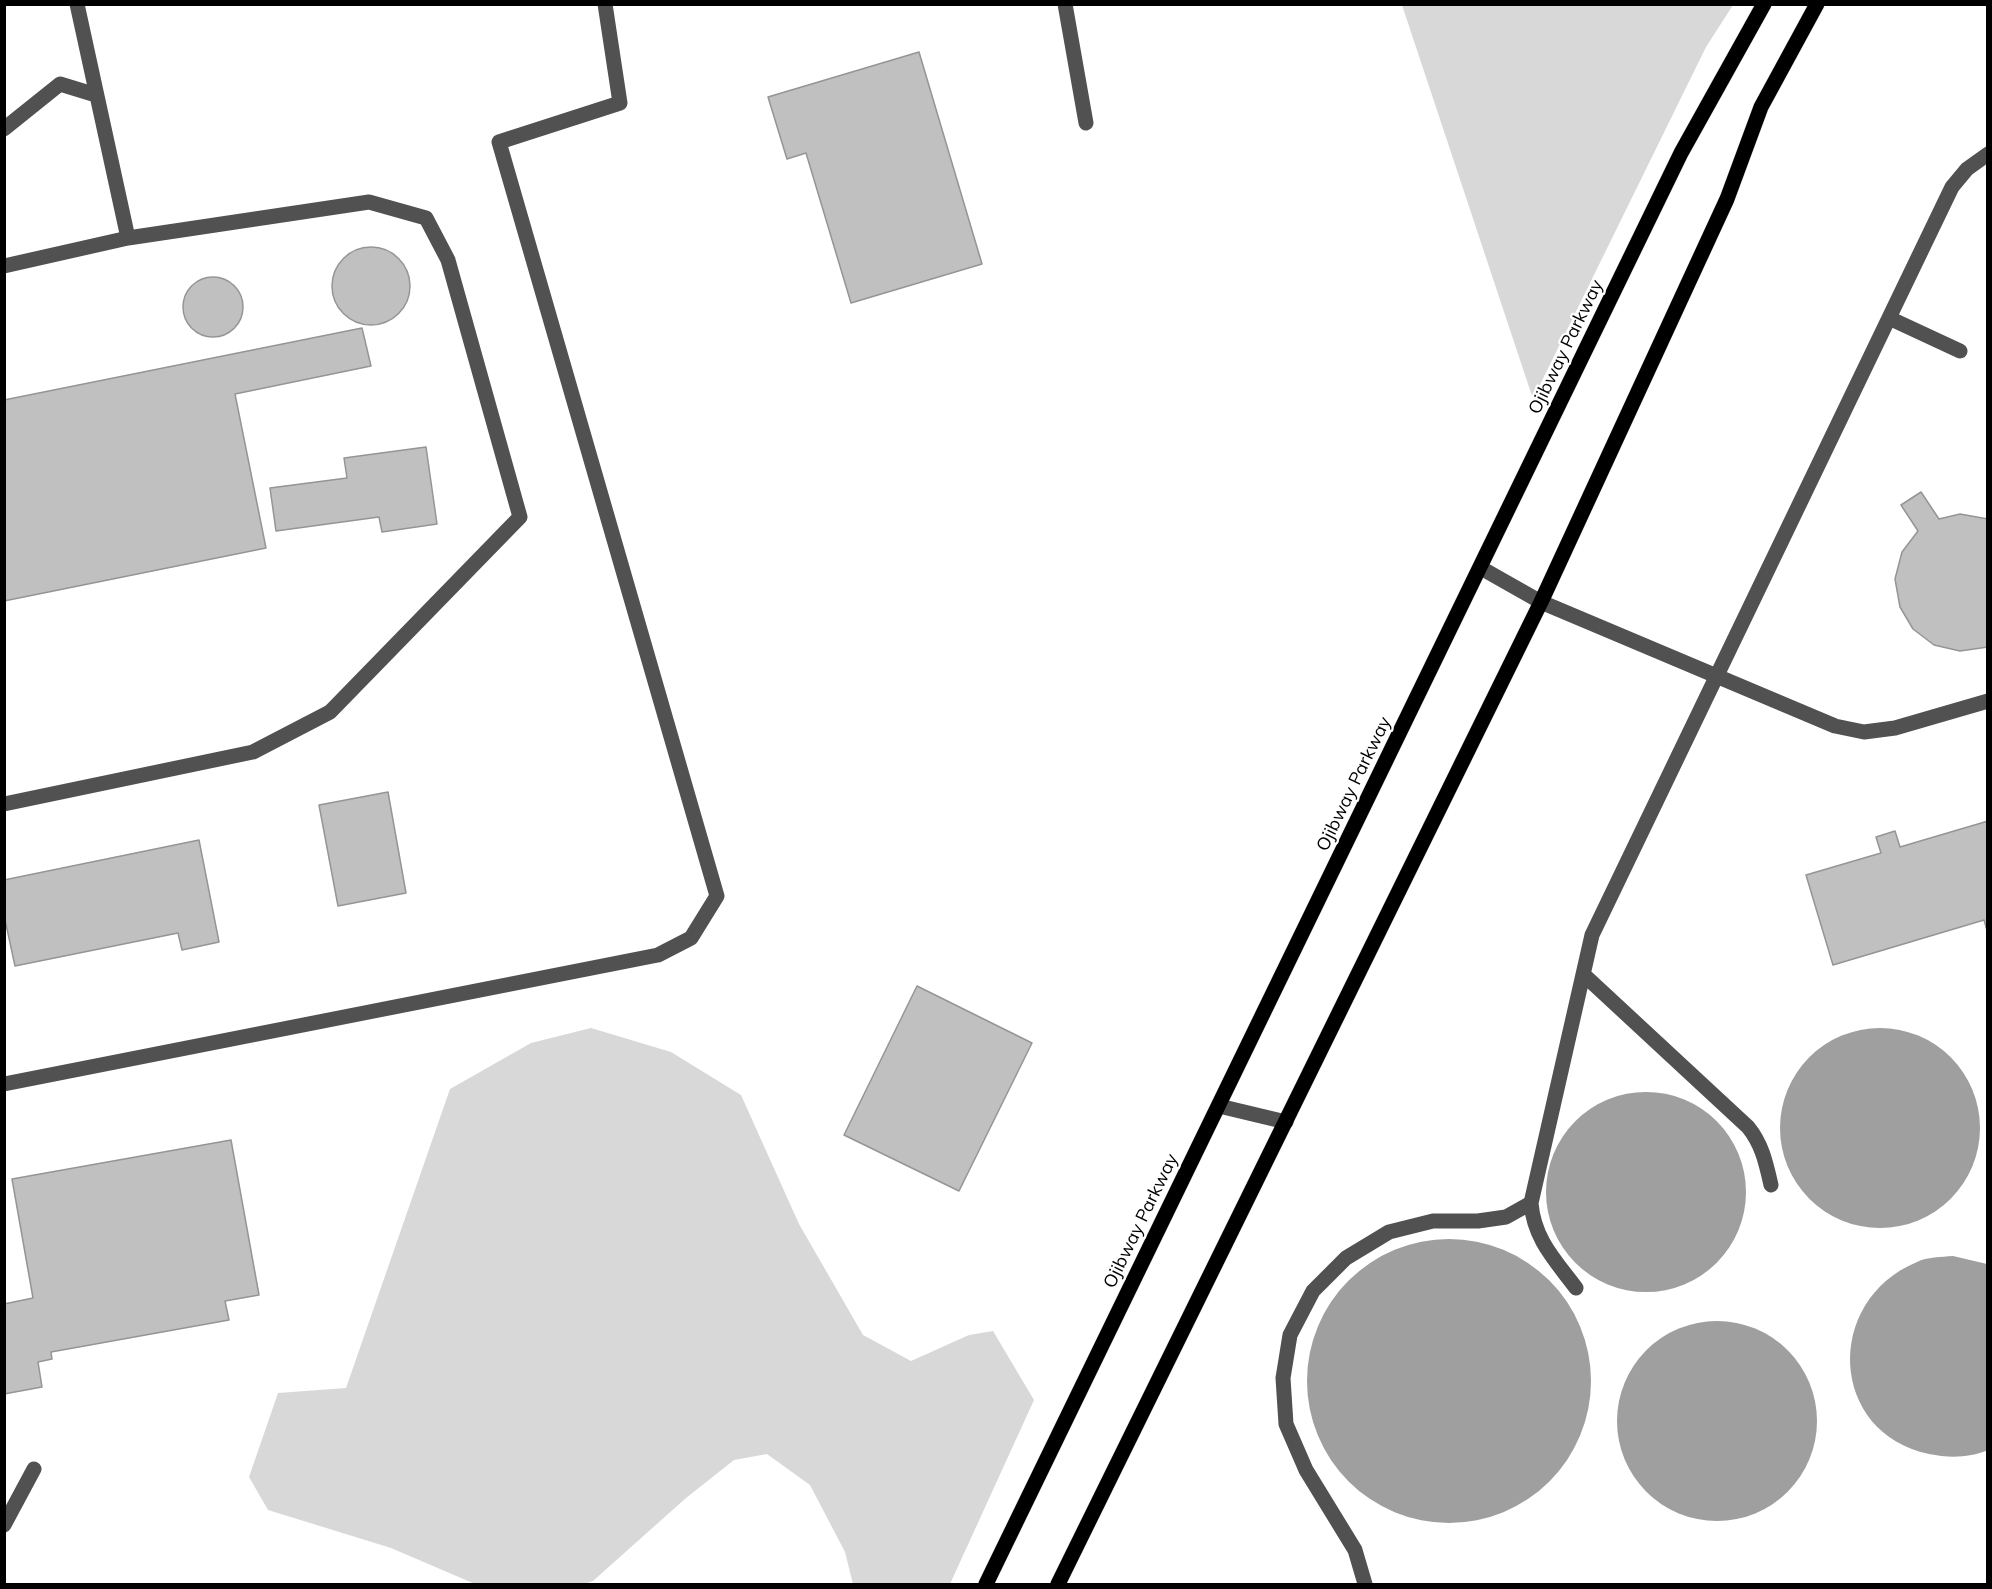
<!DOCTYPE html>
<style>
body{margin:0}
#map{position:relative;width:1992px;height:1589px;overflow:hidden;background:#fff;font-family:Mulish,sans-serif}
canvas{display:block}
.frame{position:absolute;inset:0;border:6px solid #000;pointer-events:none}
</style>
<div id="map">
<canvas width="1992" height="1589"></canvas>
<div class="frame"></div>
</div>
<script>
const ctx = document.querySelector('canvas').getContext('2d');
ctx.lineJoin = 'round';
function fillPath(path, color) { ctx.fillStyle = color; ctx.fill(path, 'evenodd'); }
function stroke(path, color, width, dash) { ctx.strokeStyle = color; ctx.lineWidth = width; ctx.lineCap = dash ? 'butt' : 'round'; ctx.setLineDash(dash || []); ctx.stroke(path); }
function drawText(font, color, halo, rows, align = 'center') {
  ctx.font = font + ' Mulish,sans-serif'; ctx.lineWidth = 4.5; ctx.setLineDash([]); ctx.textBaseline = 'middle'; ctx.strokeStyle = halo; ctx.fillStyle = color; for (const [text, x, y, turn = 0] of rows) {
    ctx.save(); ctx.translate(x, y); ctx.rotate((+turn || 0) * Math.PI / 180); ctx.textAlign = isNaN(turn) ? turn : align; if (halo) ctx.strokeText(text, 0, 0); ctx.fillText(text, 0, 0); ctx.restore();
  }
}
const green = new Path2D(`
 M1402,5H1733L1706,47L1533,399Z
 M591,1028L671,1052L741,1095L799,1224L863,1335L911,1361L969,1335L993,1331L1034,1400L950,1584H853L845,1552L810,1485L767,1454L734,1460L686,1498L593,1581L584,1584H475L391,1548L268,1510L249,1477L278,1393L346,1388L450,1089L531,1043Z`);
const water = new Path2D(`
 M1780 1128a100 100 0 1 1 200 0a100 100 0 1 1-200 0Z
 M1546 1192a100 100 0 1 1 200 0a100 100 0 1 1-200 0Z
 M1307 1381a142 142 0 1 1 284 0a142 142 0 1 1-284 0Z
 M1953,1256L1987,1264L1988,1450C1969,1458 1949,1458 1929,1454C1829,1433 1823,1301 1917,1262C1927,1257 1941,1257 1953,1256Z
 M1617 1421a100 100 0 1 1 200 0a100 100 0 1 1-200 0Z`);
const building = new Path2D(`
 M919,52L982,264L851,303L806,153L787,159L768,97Z
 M332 286a39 39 0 1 1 78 0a39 39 0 1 1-78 0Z
 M183 307a30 30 0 1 1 60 0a30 30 0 1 1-60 0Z
 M362,328L371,366L235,394L266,548L4,601V400Z
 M426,447L437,524L382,532L379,517L276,531L270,488L347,478L344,458Z
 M1921,492L1939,519L1960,514L1988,519V647L1960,651L1934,645L1913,629L1900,607L1895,579L1902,552L1918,531L1901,505Z
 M388,792L406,893L338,906L319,805Z
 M1988,821V934L1984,920L1833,965L1806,875L1881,853L1876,837L1895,831L1900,847Z
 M199,840L219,942L182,950L178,933L15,966L4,915V880Z
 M917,986L1032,1043L959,1191L844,1135Z
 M231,1140L259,1295L225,1301L229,1320L51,1352L52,1359L38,1362L42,1387L4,1394V1304L33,1298L12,1179Z`);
const minor = new Path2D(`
 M1065,4L1086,123
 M4,129L60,84L96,95
 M4,266L128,238
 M1889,318L1960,351
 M1481,568L1541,602L1835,726L1864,732L1895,728L1988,701
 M4,804L253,752L330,712L520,517L448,260L426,218L369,202L128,238L77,4
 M1583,974L1748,1127C1762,1144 1766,1163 1771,1185
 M4,1084L658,955L691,938L717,896L499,142L620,103L605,4
 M1219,1106L1286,1122
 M1576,1288C1555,1260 1534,1239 1531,1203L1592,935L1952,187L1967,169L1988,154
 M4,1525L34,1469
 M1365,1584L1355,1550L1306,1470L1286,1424L1283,1378L1290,1335L1313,1291L1346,1258L1389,1232L1433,1221H1478L1506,1217L1531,1203`);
const major = new Path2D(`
 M986,1584L1681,153L1764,4
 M1058,1584L1541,602L1727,199L1761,107L1817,4`);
const streetNames = [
 ["Ojibway Parkway",1566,347,-64],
 ["Ojibway Parkway",1354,784,-64],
 ["Ojibway Parkway",1141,1221,-64]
];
fillPath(green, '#d8d8d8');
fillPath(water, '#9f9f9f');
fillPath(building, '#c0c0c0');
stroke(building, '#959595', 1.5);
stroke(major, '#dbdbdb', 16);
stroke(minor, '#515151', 15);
stroke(major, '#000', 15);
drawText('18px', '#000', '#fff', streetNames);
</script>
